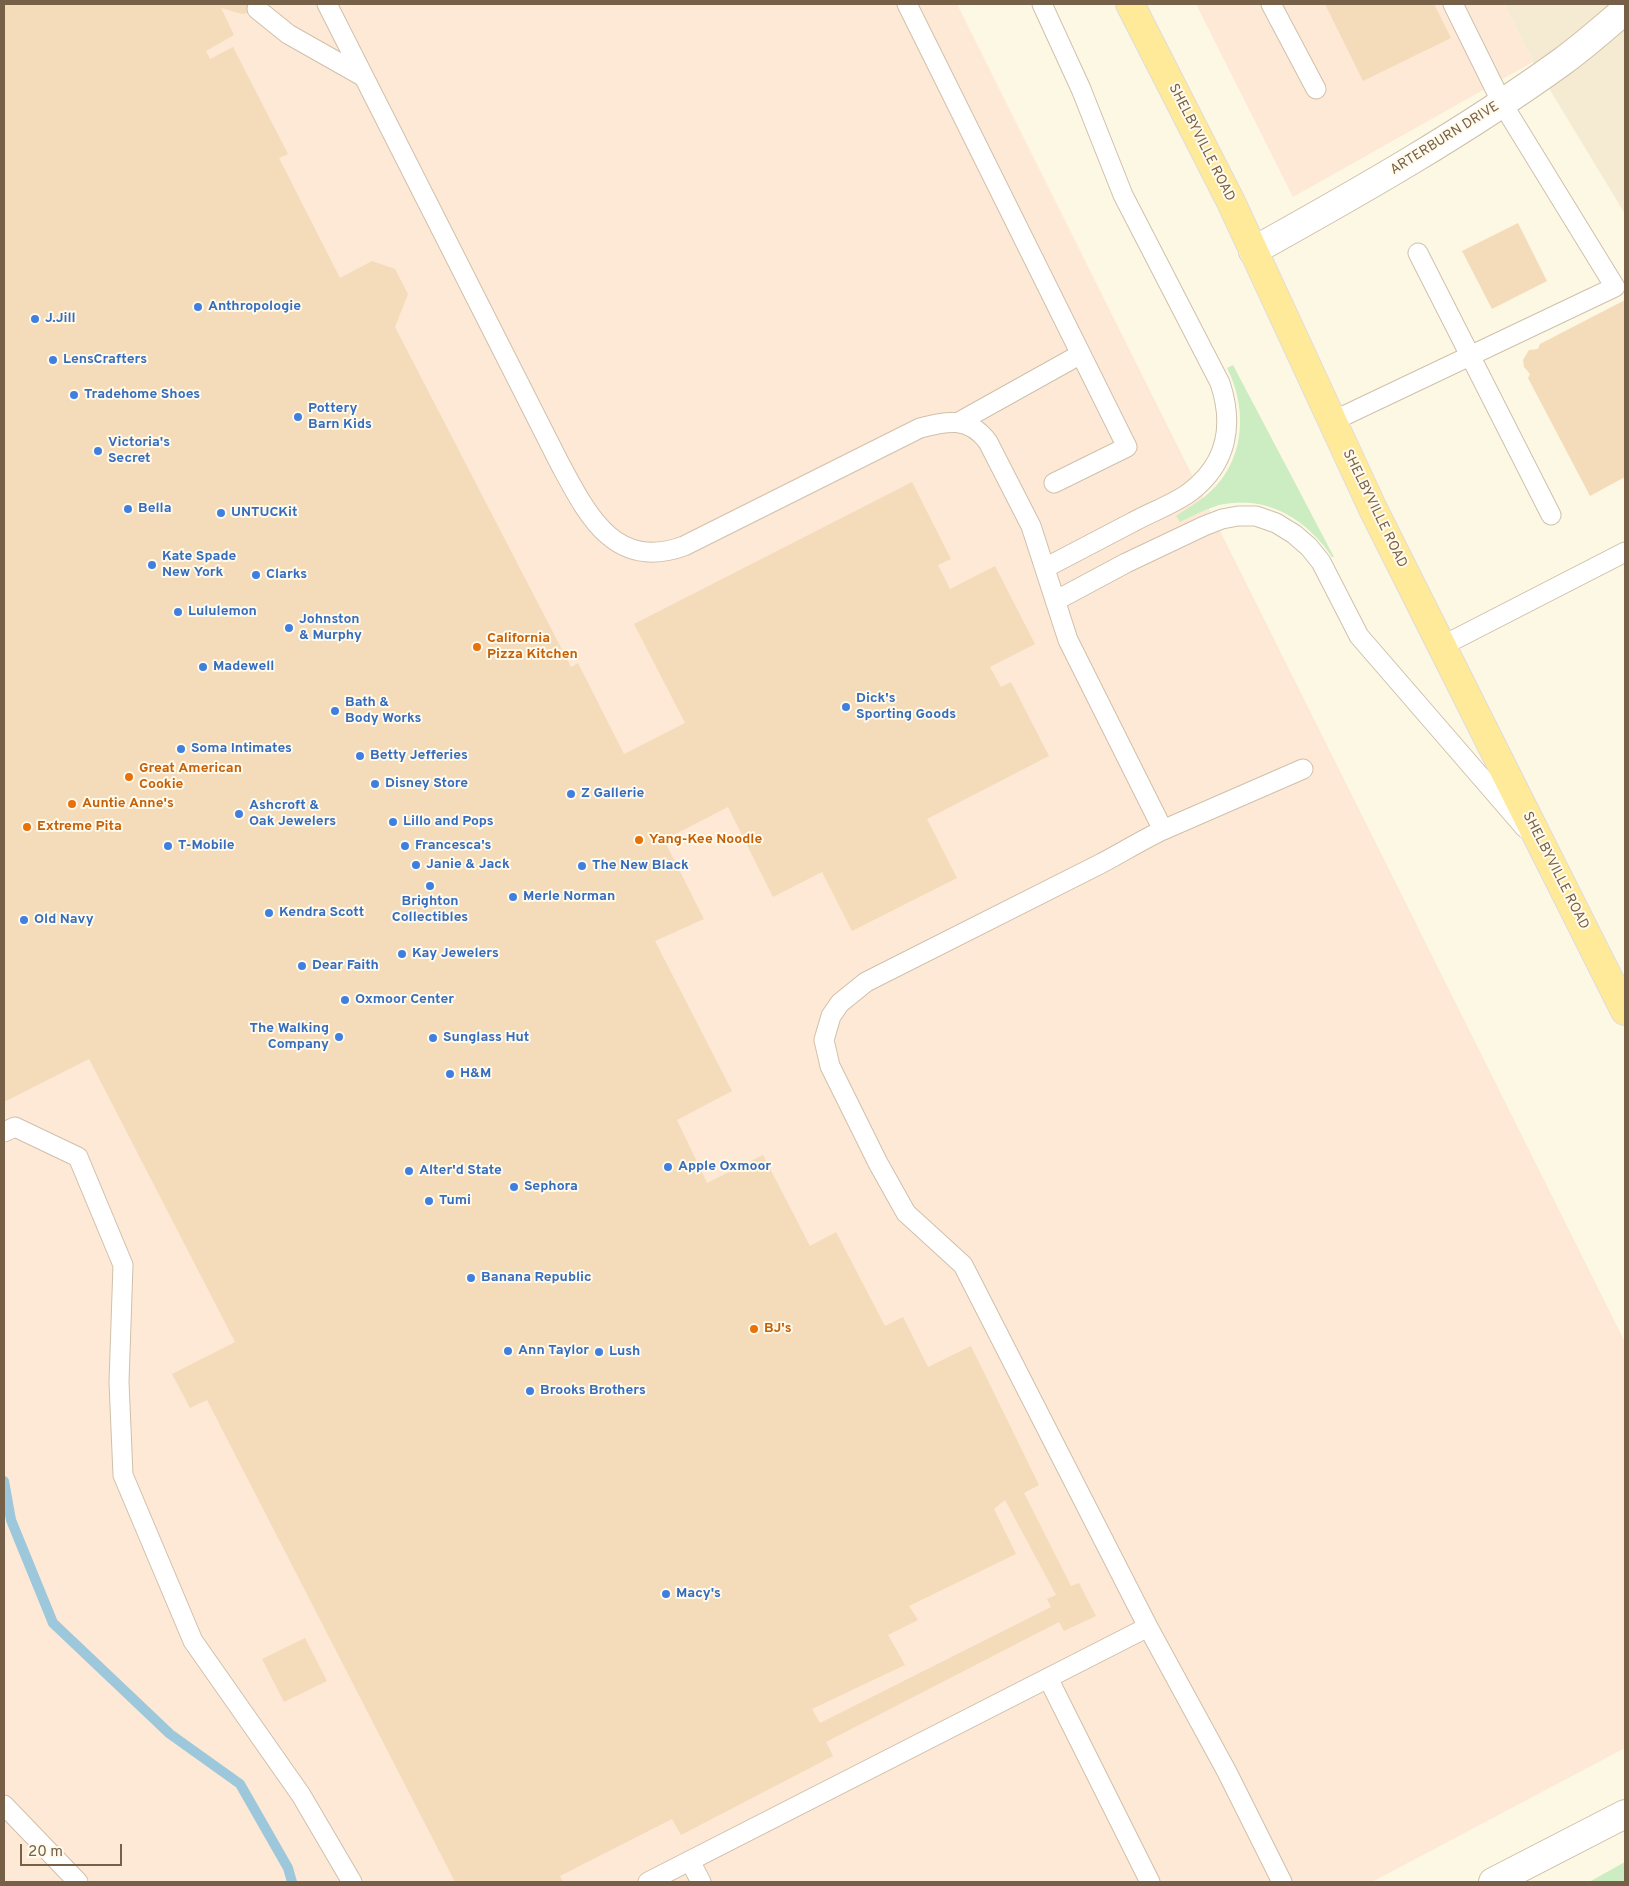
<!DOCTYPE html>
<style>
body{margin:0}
#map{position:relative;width:1629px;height:1886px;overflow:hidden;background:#fdf8e4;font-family:Overpass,sans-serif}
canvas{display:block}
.frame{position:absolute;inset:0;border:5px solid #776048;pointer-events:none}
.scale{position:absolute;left:20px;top:1844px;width:102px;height:22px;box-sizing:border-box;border:2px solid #776048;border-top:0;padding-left:6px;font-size:15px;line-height:18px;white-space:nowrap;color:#776048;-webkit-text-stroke:4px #fffaeb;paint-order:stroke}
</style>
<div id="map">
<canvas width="1629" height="1886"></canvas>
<div class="frame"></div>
<div class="scale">20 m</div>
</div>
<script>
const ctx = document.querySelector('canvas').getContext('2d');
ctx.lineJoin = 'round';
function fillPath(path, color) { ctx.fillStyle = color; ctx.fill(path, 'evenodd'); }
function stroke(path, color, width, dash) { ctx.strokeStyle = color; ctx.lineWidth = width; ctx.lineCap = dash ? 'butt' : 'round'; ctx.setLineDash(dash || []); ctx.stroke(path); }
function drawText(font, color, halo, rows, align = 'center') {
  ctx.font = font + ' Overpass,sans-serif'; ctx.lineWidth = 4; ctx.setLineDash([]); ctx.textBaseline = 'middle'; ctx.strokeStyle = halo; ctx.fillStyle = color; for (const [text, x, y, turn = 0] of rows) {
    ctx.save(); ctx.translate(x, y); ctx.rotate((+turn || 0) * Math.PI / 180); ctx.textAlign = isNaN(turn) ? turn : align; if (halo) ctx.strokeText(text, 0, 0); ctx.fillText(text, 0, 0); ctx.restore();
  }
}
const residential = new Path2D(`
 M1504,4H1625V214L1533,62Z`);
const commercial = new Path2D(`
 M4,4H957L1625,1342V1748L1372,1882H4Z
 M1196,4H1504L1533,62L1293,197Z`);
const green = new Path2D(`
 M1233,365L1334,557H1332C1307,519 1266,494 1219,505C1206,509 1192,516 1180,522L1176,516C1190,507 1205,498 1216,486C1246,453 1246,405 1227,368Z
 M1625,1862V1882H1589Z`);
const stream = new Path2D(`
 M4,1481L11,1520L53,1623L170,1734L240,1784L288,1868L292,1882`);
const building = new Path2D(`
 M4,4H263L253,12L242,14L221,8L234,35L206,51L210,59L233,47L288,154L279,158L340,278L372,261L395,269L408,294L395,327L571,667L578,663L624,754L685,723L634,624L912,482L951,559L938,565L950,589L995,566L1035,644L990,667L1001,687L1011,682L1049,756L927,819L957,878L852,931L822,872L773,897L728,807L664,840L704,919L655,941L732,1091L677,1120L707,1183L763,1155L810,1246L836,1232L885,1326L903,1317L928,1367L971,1346L1039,1485L1024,1493L1071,1586L1079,1583L1096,1616L1064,1631L1059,1622L826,1742L833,1756L681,1835L672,1819L560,1876L563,1882H455L207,1400L190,1408L172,1374L235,1342L89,1059L4,1102ZM1005,1500L1056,1595L1047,1599L1051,1607L820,1723L812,1709L905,1665L888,1635L918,1620L909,1606L1016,1554L994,1509Z
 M1325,4H1434L1451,38L1363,81Z
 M1518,223L1547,281L1492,309L1462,251Z
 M1625,300V477L1590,496L1528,378L1530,374L1524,367L1523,360L1529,350L1538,349L1540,344Z
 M305,1638L327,1681L284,1702L262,1659Z`);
const service = new Path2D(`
 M327,4L560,464C588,516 615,571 684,546L920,428C947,421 969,416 988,442L1031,526L1068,640L1163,830C1142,840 1121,853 1100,864L866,982L840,1003L831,1016L824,1040L830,1066L878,1163L906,1213L963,1265L1148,1627L648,1882
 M907,4L1127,447L1054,483
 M1042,4L1081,89L1123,195L1220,383C1234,425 1227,464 1190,492C1174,504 1151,512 1133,522C1104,537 1074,553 1045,568
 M1271,4L1316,89
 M257,9L288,34L364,77
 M1418,253L1551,515
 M1333,421L1615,287L1502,103L1453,4
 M959,422L1081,354
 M1055,601L1126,563L1204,526L1222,519L1238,516H1256L1276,523L1294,534L1309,547L1321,562L1359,636L1525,828
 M1442,646L1625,552
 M1163,830L1303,769
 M4,1132L15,1127L78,1157L123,1265L119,1382L123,1475L193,1641L301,1795L352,1882
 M1148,1627L1227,1772L1282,1882
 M1048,1678L1150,1882
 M4,1805L78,1882
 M690,1861L701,1882`);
const minor = new Path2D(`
 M1253,251C1359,192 1465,132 1563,61C1585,45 1605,27 1625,10
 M1493,1882L1625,1814`);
const primary = new Path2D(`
 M1130,4L1231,202L1373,509L1625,1011`);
const markers = [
 [198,307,5,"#3f7fe0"],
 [35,319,5,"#3f7fe0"],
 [53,360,5,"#3f7fe0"],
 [74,395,5,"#3f7fe0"],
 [298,417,5,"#3f7fe0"],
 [98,451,5,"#3f7fe0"],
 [128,509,5,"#3f7fe0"],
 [221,513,5,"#3f7fe0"],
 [152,565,5,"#3f7fe0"],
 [256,575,5,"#3f7fe0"],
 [178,612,5,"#3f7fe0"],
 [289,628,5,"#3f7fe0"],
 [477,647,5,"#e8710a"],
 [203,667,5,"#3f7fe0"],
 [846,707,5,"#3f7fe0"],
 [335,711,5,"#3f7fe0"],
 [181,749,5,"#3f7fe0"],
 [360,756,5,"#3f7fe0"],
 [129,777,5,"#e8710a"],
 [375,784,5,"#3f7fe0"],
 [571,794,5,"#3f7fe0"],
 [72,804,5,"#e8710a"],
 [239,814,5,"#3f7fe0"],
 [393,822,5,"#3f7fe0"],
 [27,827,5,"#e8710a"],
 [639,840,5,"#e8710a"],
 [168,846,5,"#3f7fe0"],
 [405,846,5,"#3f7fe0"],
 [416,865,5,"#3f7fe0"],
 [582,866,5,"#3f7fe0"],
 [430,886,5,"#3f7fe0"],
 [513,897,5,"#3f7fe0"],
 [269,913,5,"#3f7fe0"],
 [24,920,5,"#3f7fe0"],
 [402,954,5,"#3f7fe0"],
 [302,966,5,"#3f7fe0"],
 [345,1000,5,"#3f7fe0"],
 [339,1037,5,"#3f7fe0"],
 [433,1038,5,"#3f7fe0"],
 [450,1074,5,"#3f7fe0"],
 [668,1167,5,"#3f7fe0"],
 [409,1171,5,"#3f7fe0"],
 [514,1187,5,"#3f7fe0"],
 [429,1201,5,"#3f7fe0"],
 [471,1278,5,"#3f7fe0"],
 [754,1329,5,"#e8710a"],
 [508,1351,5,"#3f7fe0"],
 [599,1352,5,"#3f7fe0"],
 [530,1391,5,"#3f7fe0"],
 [666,1594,5,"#3f7fe0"]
];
const streetNames = [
 ["ARTERBURN DRIVE",1445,139,-32],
 ["SHELBYVILLE ROAD",1201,143,63],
 ["SHELBYVILLE ROAD",1374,509,64],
 ["SHELBYVILLE ROAD",1555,871,63]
];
const shopNames = [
 ["Anthropologie",208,307],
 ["J.Jill",45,319],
 ["LensCrafters",63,360],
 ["Tradehome Shoes",84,395],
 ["Pottery",308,409],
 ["Barn Kids",308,425],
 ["Victoria's",108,443],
 ["Secret",108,459],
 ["Bella",138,509],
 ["UNTUCKit",231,513],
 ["Kate Spade",162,557],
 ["New York",162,573],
 ["Clarks",266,575],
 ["Lululemon",188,612],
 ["Johnston",299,620],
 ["& Murphy",299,636],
 ["Madewell",213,667],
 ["Dick's",856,699],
 ["Sporting Goods",856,715],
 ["Bath &",345,703],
 ["Body Works",345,719],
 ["Soma Intimates",191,749],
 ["Betty Jefferies",370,756],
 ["Disney Store",385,784],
 ["Z Gallerie",581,794],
 ["Ashcroft &",249,806],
 ["Oak Jewelers",249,822],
 ["Lillo and Pops",403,822],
 ["T-Mobile",178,846],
 ["Francesca's",415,846],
 ["Janie & Jack",426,865],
 ["The New Black",592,866],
 ["Merle Norman",523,897],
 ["Brighton",430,902,"center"],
 ["Collectibles",430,918,"center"],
 ["Kendra Scott",279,913],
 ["Old Navy",34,920],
 ["Kay Jewelers",412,954],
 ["Dear Faith",312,966],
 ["Oxmoor Center",355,1000],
 ["The Walking",329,1029,"right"],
 ["Company",329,1045,"right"],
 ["Sunglass Hut",443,1038],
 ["H&M",460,1074],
 ["Apple Oxmoor",678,1167],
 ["Alter'd State",419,1171],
 ["Sephora",524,1187],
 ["Tumi",439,1201],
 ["Banana Republic",481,1278],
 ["Ann Taylor",518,1351],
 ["Lush",609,1352],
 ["Brooks Brothers",540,1391],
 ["Macy's",676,1594]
];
const foodNames = [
 ["California",487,639],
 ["Pizza Kitchen",487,655],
 ["Great American",139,769],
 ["Cookie",139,785],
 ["Auntie Anne's",82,804],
 ["Extreme Pita",37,827],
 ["Yang-Kee Noodle",649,840],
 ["BJ's",764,1329]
];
fillPath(residential, '#f5ebd2');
fillPath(commercial, '#fee9d7');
fillPath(green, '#ccecc1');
stroke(stream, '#9dc7da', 10);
fillPath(building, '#f4dbba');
stroke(service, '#cfc0aa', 21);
stroke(minor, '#cfc0aa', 30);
stroke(primary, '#e1dcd7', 30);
stroke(service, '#fff', 19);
stroke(minor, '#fff', 28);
stroke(primary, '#ffea99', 28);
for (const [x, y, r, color] of markers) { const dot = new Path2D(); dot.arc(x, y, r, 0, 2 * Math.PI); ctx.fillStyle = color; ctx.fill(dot); stroke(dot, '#fffaeb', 2); }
drawText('14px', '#776048', '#fffaeb', streetNames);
drawText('bold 14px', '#366cbe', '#fffaeb', shopNames, 'left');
drawText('bold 14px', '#c56008', '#fffaeb', foodNames, 'left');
</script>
